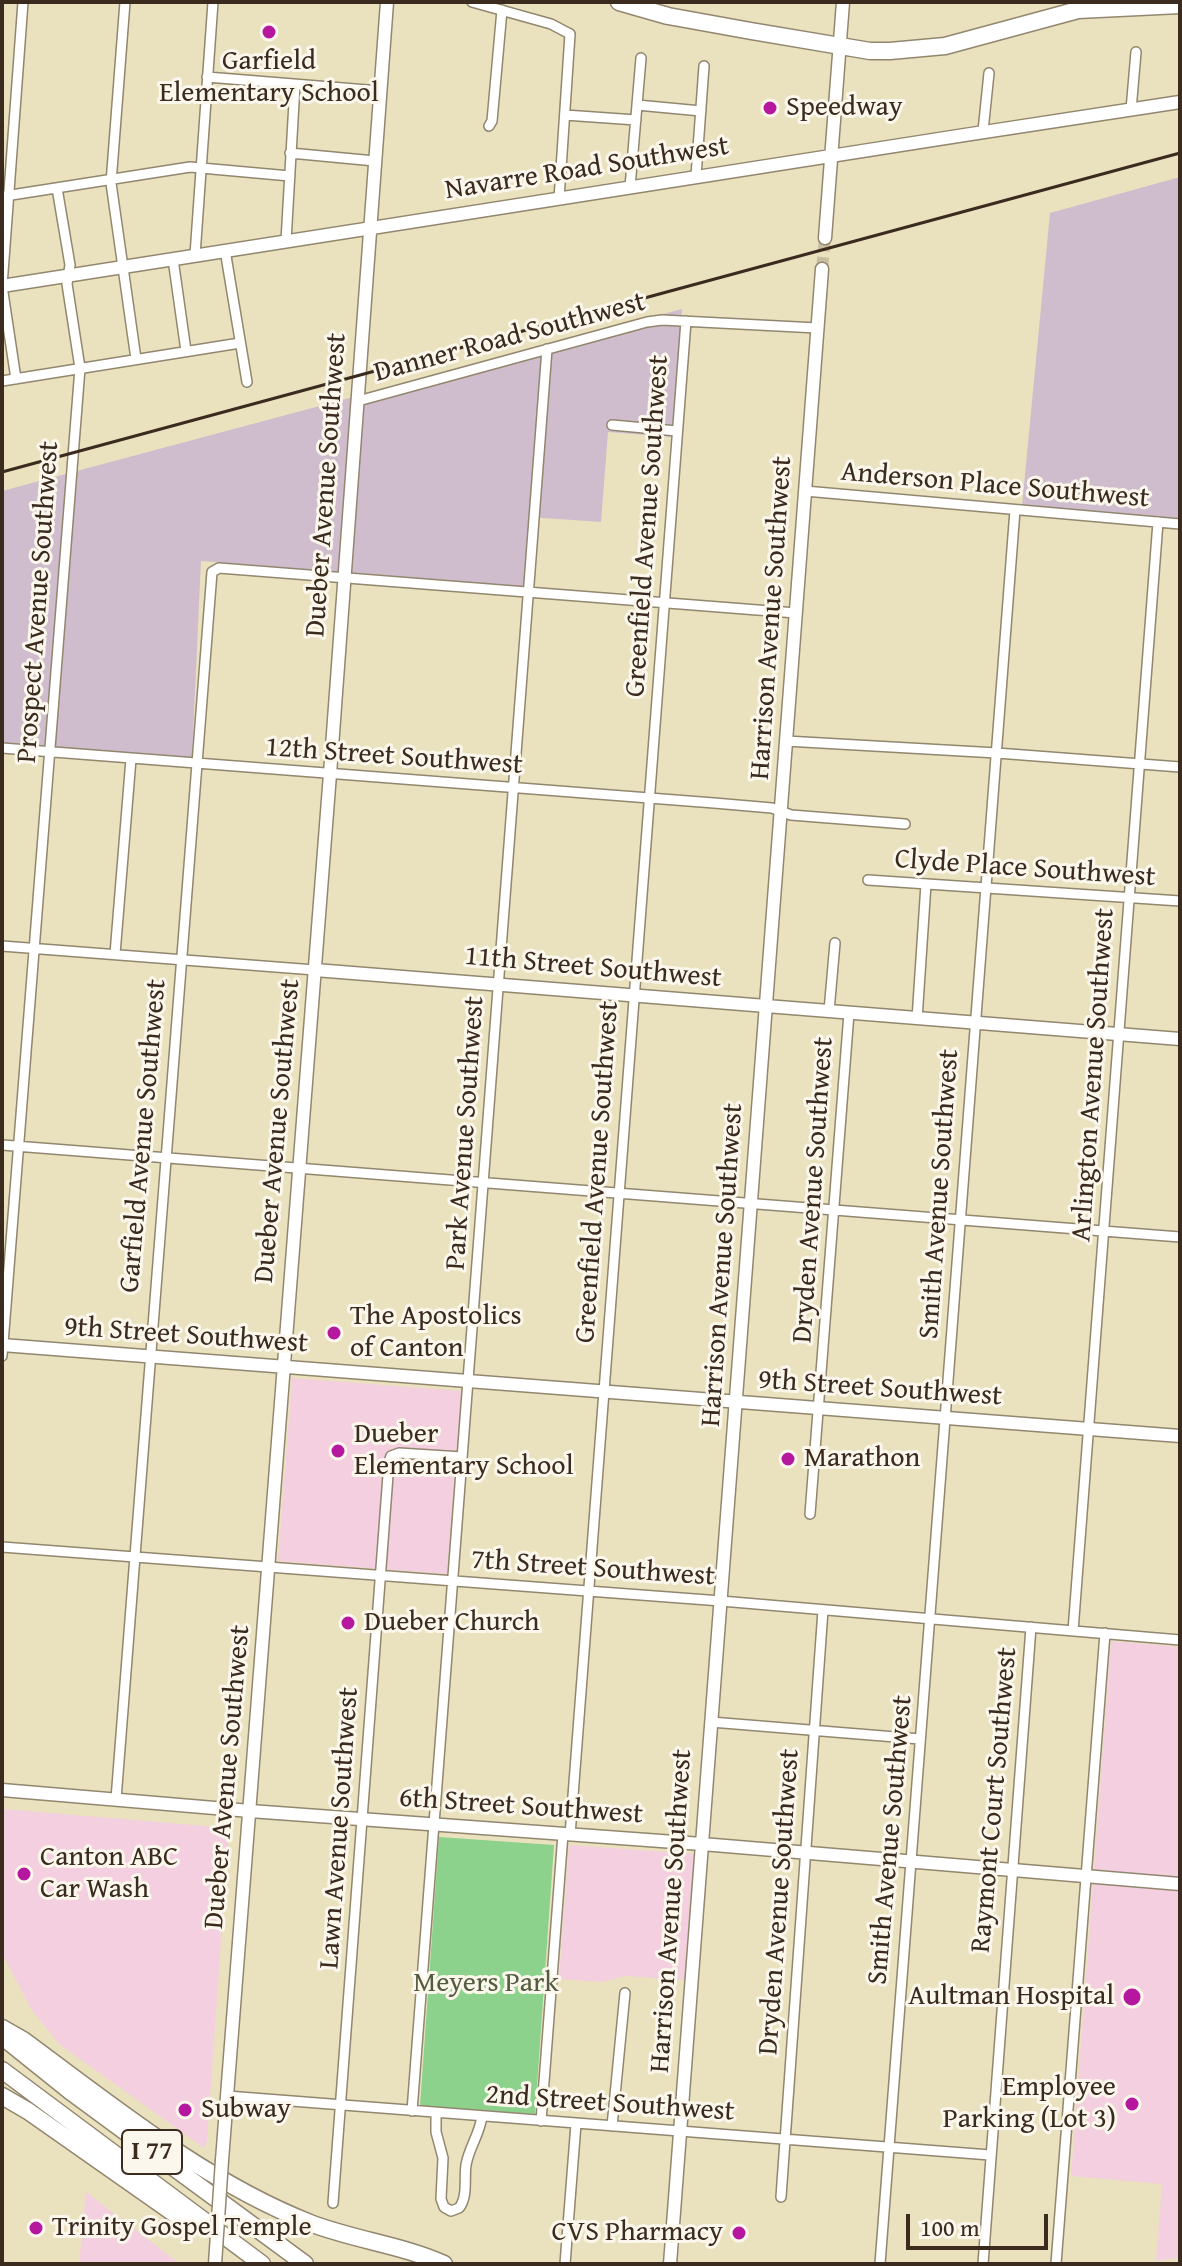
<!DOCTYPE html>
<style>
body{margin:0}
#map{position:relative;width:1182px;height:2266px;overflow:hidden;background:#eae2bf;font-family:"Gentium Book Plus",serif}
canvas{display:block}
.frame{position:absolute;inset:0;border:4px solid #3b2a1e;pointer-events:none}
.scale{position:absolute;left:906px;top:2214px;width:142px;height:36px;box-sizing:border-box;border:4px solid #3b2a1e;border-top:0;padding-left:10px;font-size:24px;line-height:28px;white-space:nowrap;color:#3b2a1e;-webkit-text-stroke:6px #fbf7ec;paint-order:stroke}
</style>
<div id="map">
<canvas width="1182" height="2266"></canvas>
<div class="frame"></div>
<div class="scale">100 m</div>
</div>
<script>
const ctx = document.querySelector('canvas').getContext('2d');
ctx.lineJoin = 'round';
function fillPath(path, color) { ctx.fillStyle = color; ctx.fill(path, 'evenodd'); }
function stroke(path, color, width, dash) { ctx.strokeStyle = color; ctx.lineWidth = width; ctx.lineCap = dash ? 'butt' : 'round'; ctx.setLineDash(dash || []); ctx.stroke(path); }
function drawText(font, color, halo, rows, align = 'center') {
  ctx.font = font + ' "Gentium Book Plus",serif'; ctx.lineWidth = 6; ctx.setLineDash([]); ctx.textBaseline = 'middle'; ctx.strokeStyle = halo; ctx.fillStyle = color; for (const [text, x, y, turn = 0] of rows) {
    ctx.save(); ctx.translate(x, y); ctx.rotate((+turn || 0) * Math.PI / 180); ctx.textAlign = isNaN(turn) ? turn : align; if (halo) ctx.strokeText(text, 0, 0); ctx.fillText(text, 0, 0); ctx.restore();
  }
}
const built = new Path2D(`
 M292,1378L461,1391L447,1574L278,1561Z
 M1111,1641L1180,1647V2258L1156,2261L1162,2184L1071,2176Z
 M2,1809L229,1828L207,2141L204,2148L59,2044L31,2009L2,1953Z
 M569,1845L694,1854L684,1980L626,1976L602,1982L559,1979Z
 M86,2192L180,2264H79Z`);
const industrial = new Path2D(`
 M1180,177V519L1022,506L1050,213Z
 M682,309L672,437L608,432L601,522L529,517L525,587L201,561L192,758L2,744V491Z`);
const green = new Path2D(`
 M439,1837L554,1845L535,2114L420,2106Z`);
const secondaryTunnel = new Path2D(`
 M822,269L825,238`);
const street = new Path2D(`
 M125,2L111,183L136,359
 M472,2L551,24L570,34L559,199
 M207,77L380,91
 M637,105L701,111
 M1131,110L1136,52
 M565,115L636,120
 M489,126L492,121L502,10
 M983,131L989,73
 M290,153L375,161
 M696,176L704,66
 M630,187L641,58
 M5,196L190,167L290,176
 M286,241L295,85
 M225,250L247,382
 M195,255L213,2
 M173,259L186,351
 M16,379L2,286L23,2
 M2,381L240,343
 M358,401L647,322L662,320L817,328
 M612,425L677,431
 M805,491L1180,524
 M786,741L997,753L1180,767
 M2,748L714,803L772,808L791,815L905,824
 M868,880L1180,901
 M2,946L315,970
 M115,954L131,759
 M829,1011L835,943
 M917,1019L926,884
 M2,1145L1180,1237
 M2,1356L80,368L67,284L70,265L57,188
 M810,1514L849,1013
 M2,1547L721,1601L1180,1640
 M1073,1631L1158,522
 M711,1722L920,1739
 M116,1799L212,572L219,568L796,613
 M570,1835L686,321
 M227,2096L990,2155
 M412,2111L547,349
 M436,2113V2132L443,2158L441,2199L444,2207L451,2211L459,2208C468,2197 464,2179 466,2165C469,2147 480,2134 482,2116
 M541,2121L563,1834
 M612,2126L625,1993
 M781,2197L823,1610
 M333,2203L389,1462L391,1456L399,1453L462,1457
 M565,2264L576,2124
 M880,2264L1015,510
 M983,2264L1031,1627
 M1056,2264L1105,1633`);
const secondary = new Path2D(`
 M825,238L843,2
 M2,286C394,223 787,162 1180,102
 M315,970L1180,1039
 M2,1345L1180,1436
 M2,1790L250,1811L702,1844L1180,1884
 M222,2160L330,774L387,2
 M670,2264L822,269`);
const highway = new Path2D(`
 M619,2L668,16L751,31L870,51H890L945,46L1078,10L1180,5
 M2,2028L23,2040C114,2107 204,2181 310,2223C354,2240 402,2245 444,2264
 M9,2042L70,2091L305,2264
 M2,2070L262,2264
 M2,2096L28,2111L189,2224`);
const rail = new Path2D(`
 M2,472L1180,153`);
const secondaryBridge = new Path2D(`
 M215,2264L222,2160`);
const markers = [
 [269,32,8,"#b5179e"],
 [770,108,8,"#b5179e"],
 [334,1333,8,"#b5179e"],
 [338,1451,8,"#b5179e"],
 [788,1459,8,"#b5179e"],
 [348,1623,8,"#b5179e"],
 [24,1874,8,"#b5179e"],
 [1132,1997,10,"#b5179e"],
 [1132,2104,8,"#b5179e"],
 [185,2110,8,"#b5179e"],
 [36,2228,8,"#b5179e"],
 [739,2233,8,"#b5179e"]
];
const shields = [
 [152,2152,60]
];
const shieldNames = [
 ["I 77",152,2152]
];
const poiNames = [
 ["Garfield",269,62,"center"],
 ["Elementary School",269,94,"center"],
 ["Speedway",786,108],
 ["The Apostolics",350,1317],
 ["of Canton",350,1349],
 ["Dueber",354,1435],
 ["Elementary School",354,1467],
 ["Marathon",804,1459],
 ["Dueber Church",364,1623],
 ["Canton ABC",40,1858],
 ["Car Wash",40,1890],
 ["Aultman Hospital",1114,1997,"right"],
 ["Employee",1116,2088,"right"],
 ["Parking (Lot 3)",1116,2120,"right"],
 ["Subway",201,2110],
 ["Trinity Gospel Temple",52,2228],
 ["CVS Pharmacy",723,2233,"right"]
];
const streetNames = [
 ["Navarre Road Southwest",587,169,-9],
 ["Danner Road Southwest",510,338,-15],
 ["Dueber Avenue Southwest",327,485,-86],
 ["Anderson Place Southwest",995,486,5],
 ["Greenfield Avenue Southwest",648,526,-86],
 ["Prospect Avenue Southwest",39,602,-86],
 ["Harrison Avenue Southwest",772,618,-86],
 ["12th Street Southwest",394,757,4],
 ["Clyde Place Southwest",1025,869,4],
 ["11th Street Southwest",593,968,5],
 ["Arlington Avenue Southwest",1094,1075,-86],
 ["Dueber Avenue Southwest",278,1131,-85],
 ["Park Avenue Southwest",466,1133,-86],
 ["Garfield Avenue Southwest",144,1136,-85],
 ["Greenfield Avenue Southwest",598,1172,-86],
 ["Dryden Avenue Southwest",814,1190,-86],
 ["Smith Avenue Southwest",940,1194,-86],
 ["Harrison Avenue Southwest",723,1265,-86],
 ["9th Street Southwest",186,1336,4],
 ["9th Street Southwest",880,1389,4],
 ["7th Street Southwest",593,1569,4],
 ["Dueber Avenue Southwest",228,1777,-85],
 ["Raymont Court Southwest",995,1800,-85],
 ["6th Street Southwest",521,1807,4],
 ["Lawn Avenue Southwest",340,1828,-86],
 ["Smith Avenue Southwest",891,1840,-85],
 ["Dryden Avenue Southwest",780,1902,-86],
 ["Harrison Avenue Southwest",672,1911,-86],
 ["2nd Street Southwest",610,2104,4]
];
const parkNames = [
 ["Meyers Park",486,1984]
];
fillPath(built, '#f3cfdf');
fillPath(industrial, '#cfbdce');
fillPath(green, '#8cd28c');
stroke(secondaryTunnel, '#c7bd9f', 12, [12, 6]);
stroke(street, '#92866e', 12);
stroke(secondary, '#92866e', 15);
stroke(highway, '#92866e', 19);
stroke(street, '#fff', 9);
stroke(secondary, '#fff', 12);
stroke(highway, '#fff', 16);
stroke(rail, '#3b2a1e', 3);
stroke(secondaryBridge, '#92866e', 15, []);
stroke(secondaryBridge, '#fff', 12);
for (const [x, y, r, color] of markers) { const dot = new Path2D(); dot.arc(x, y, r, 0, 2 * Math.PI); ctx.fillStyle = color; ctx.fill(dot); stroke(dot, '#fbf7ec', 3); }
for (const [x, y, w] of shields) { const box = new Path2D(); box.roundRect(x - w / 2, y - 22, w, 44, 6); ctx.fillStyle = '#fbf7ec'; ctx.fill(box); stroke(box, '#3b2a1e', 2); }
drawText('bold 26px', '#3b2a1e', null, shieldNames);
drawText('28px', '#3b2a1e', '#fbf7ec', poiNames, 'left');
drawText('28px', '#3b2a1e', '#fbf7ec', streetNames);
drawText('28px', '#535c3f', '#fbf7ec', parkNames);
</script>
